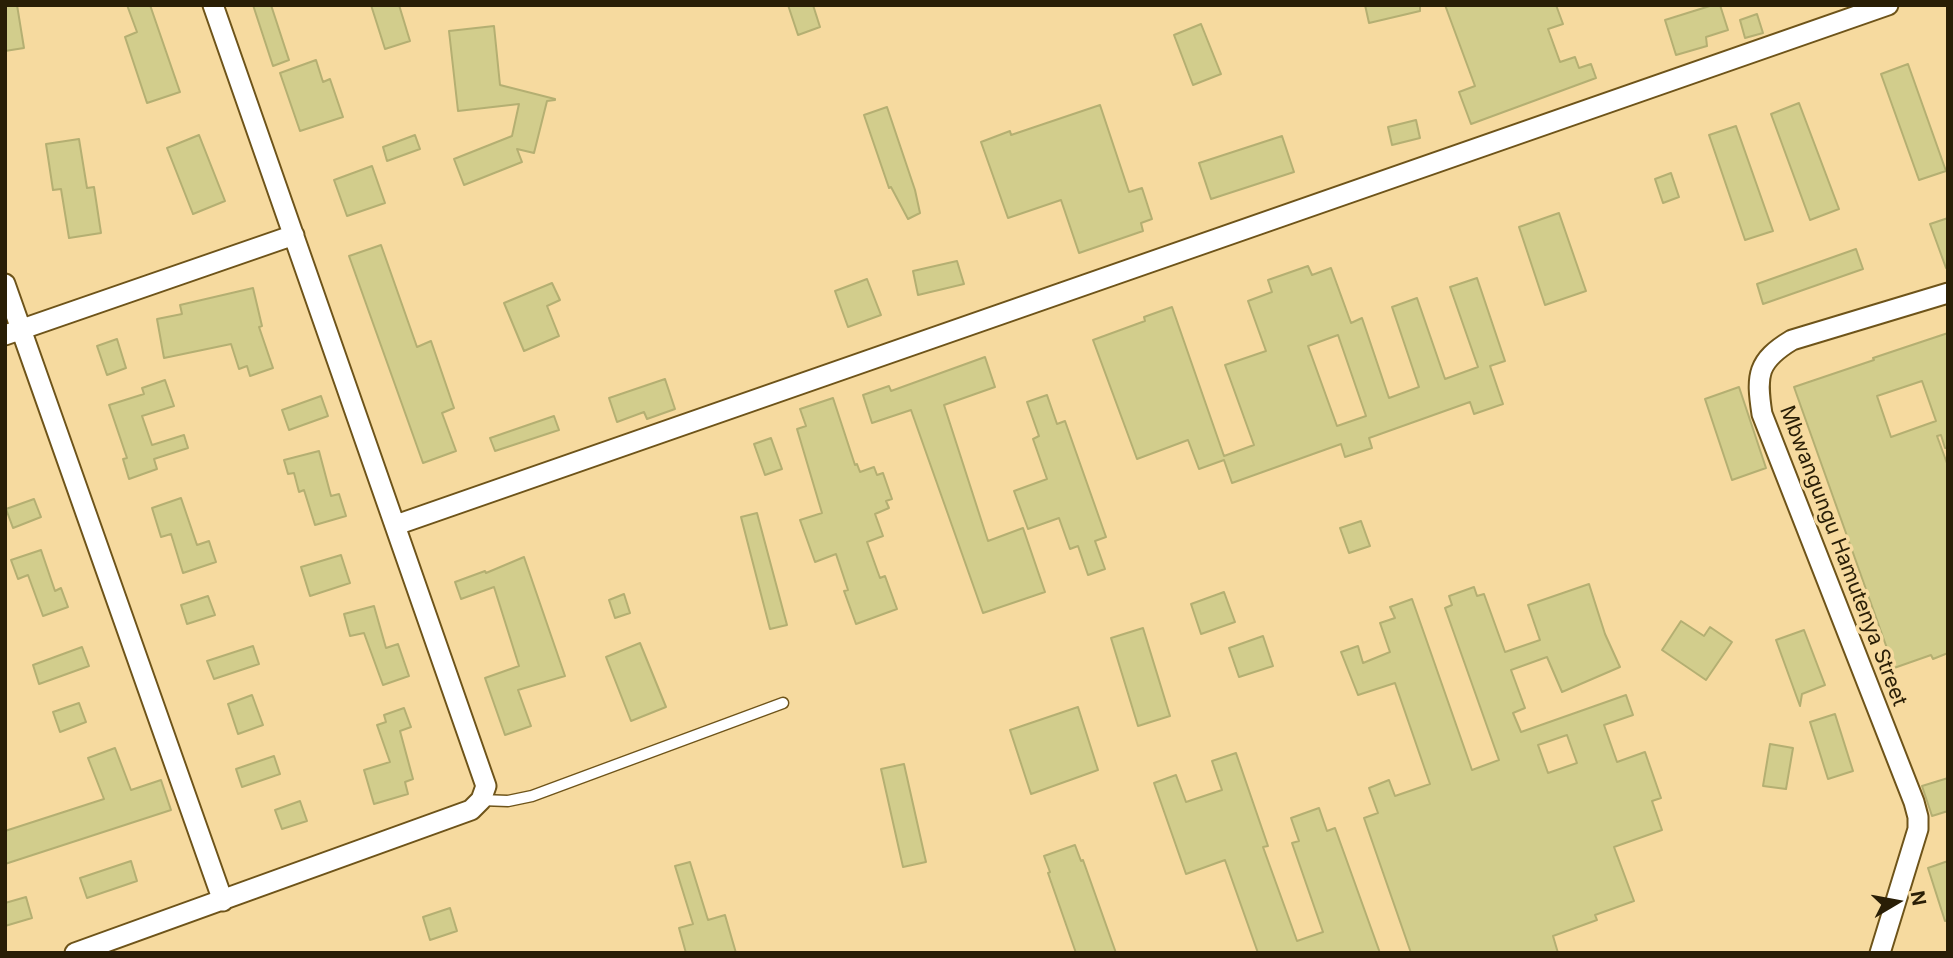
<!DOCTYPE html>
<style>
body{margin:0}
#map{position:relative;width:1953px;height:958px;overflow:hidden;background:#f6da9f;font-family:Inter,sans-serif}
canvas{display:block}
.frame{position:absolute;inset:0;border:7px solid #291e06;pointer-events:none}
.north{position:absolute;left:1862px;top:867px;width:70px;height:70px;-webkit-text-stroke:5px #f6da9f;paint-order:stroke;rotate:80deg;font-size:19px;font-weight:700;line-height:28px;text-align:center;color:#291e06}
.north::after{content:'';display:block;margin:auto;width:24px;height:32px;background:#291e06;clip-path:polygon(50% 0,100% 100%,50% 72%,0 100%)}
</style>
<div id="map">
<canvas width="1953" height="958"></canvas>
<div class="frame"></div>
<div class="north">N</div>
</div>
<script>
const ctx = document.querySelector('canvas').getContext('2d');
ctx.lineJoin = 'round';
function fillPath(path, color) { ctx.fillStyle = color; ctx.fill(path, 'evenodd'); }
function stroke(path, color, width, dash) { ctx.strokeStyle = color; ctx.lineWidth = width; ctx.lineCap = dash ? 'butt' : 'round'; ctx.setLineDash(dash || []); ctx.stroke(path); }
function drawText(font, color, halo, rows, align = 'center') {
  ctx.font = font + ' Inter,sans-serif'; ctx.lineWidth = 7; ctx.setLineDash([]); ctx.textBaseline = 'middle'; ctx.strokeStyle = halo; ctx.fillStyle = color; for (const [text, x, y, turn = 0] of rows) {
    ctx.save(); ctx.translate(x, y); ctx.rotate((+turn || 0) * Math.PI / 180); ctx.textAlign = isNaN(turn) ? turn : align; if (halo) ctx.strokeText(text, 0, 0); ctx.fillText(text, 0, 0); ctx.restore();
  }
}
const building = new Path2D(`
 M5,5H17L24,48L5,51Z
 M127,5H150L180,92L147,103L125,37L137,32Z
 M253,5H271L289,60L273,66Z
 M371,5H399L410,41L385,49Z
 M788,5H813L820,27L798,35Z
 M1365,5H1420V11L1369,23Z
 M1445,5H1556L1563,24L1548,29L1560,62L1575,57L1579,68L1591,64L1596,78L1471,124L1459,92L1475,86Z
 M1713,5H1720L1728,30L1706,37L1707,46L1676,55L1665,20Z
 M1757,14L1763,33L1745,38L1740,20Z
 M1201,24L1221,74L1193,85L1174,35Z
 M494,26L500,85L555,99V100L547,101L534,153L517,149L522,162L464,185L454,159L512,136L519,104L458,111L449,31Z
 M316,60L323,82L330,79L343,117L300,131L280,73Z
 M1908,64L1946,171L1919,180L1881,74Z
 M1799,103L1839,209L1810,220L1771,114Z
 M1100,105L1129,192L1142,188L1152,219L1141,223L1143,231L1079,253L1061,200L1008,218L981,142L1010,131L1011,135Z
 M887,107L915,190L920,213L908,219L891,187L889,188L864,115Z
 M1416,120L1420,138L1392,145L1388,127Z
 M1736,126L1773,231L1745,240L1709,135Z
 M199,135L225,201L193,214L167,148Z
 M415,135L420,149L387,161L383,147Z
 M1282,136L1294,172L1211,199L1199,163Z
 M79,139L87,188L94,187L101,233L69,238L61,189L53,190L46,144Z
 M372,166L385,203L347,216L334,180Z
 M1671,173L1679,197L1663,203L1655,179Z
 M1559,213L1586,291L1545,305L1519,227Z
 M1948,218V268H1946L1930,224Z
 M381,245L417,347L431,341L454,408L442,413L456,451L423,463L349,256Z
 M1856,249L1863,269L1763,304L1757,284Z
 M957,261L964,284L918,295L913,271Z
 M1308,266L1312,275L1331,268L1351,323L1362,318L1389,398L1419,387L1392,307L1417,298L1445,379L1478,367L1450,287L1477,278L1505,361L1490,366L1503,404L1474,414L1470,402L1369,438L1372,448L1345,457L1341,444L1232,483L1224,460L1199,469L1188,440L1137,459L1093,340L1145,321L1144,317L1172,307L1224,456L1254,445L1225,365L1266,351L1248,301L1272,292L1268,280ZM1338,335L1366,416L1337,426L1308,346Z
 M867,279L881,315L848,327L835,291Z
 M552,283L560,300L547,306L559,336L524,351L504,303Z
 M253,288L262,326L259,327L273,368L250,376L247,366L239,369L231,344L164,358L157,319L182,314L180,305Z
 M1948,333V448H1945L1941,435L1937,436L1948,466V653L1933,659L1931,655L1894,668L1794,387L1874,360L1873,358ZM1922,381L1936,421L1891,437L1877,396Z
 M117,339L126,368L107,375L97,346Z
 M985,357L995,387L944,405L988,541L1023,528L1045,592L983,613L911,410L872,423L863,395L889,386L891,391Z
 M665,379L675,409L647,419L644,412L617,422L609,398Z
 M165,380L174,406L142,416L152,445L184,435L188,448L154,459L157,469L129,479L123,459L127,458L109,405L144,394L142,388Z
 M1739,387L1766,468L1732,480L1705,399Z
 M1047,395L1057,424L1065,421L1106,537L1095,541L1105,569L1088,575L1078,546L1070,549L1059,518L1028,529L1014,491L1047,479L1033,439L1039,436L1027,402Z
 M321,396L328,416L289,430L282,410Z
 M833,398L855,465L857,464L860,472L874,467L877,475L883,473L892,499L886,501L889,508L875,514L883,536L867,542L880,578L885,576L897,609L856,624L844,591L848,590L836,554L815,562L800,520L822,513L797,429L806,426L800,409Z
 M554,416L559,430L495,451L490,438Z
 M771,438L782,469L765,475L754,444Z
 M319,451L331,496L339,494L346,516L315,525L304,490L299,492L294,473L288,474L284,460Z
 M181,498L197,545L209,541L216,562L183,573L171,534L161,537L152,508Z
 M34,499L41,517L13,528L6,509Z
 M757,513L787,625L770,629L741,517Z
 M1361,521L1370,546L1349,553L1340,528Z
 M41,550L55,591L61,588L68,607L43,616L28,575L18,579L11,560Z
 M341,555L350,583L310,596L301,567Z
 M524,557L565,676L518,690L531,726L505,735L485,678L519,666L494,587L461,599L455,582L485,571L486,573Z
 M1589,584L1605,634L1620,667L1562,692L1547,657L1511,670L1525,708L1513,713L1521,732L1626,695L1633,715L1604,725L1617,762L1645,752L1661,798L1652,801L1662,830L1614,847L1634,901L1595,915L1597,920L1553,936L1558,953H1411L1364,818L1378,813L1369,788L1389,780L1395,796L1430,784L1395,683L1358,695L1341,652L1358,646L1363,663L1390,652L1380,623L1395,618L1390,607L1412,599L1472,770L1499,760L1445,608L1452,605L1449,596L1474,587L1477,596L1484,594L1505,652L1540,640L1528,605ZM1567,735L1577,763L1548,773L1538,745Z
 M1224,592L1235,622L1201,634L1191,604Z
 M624,594L630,613L615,618L609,600Z
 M208,596L215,615L187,624L181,605Z
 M374,606L386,648L398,644L409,676L383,685L364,633L350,636L344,614Z
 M1681,621L1704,636L1710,627L1732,642L1706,680L1662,650Z
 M1143,628L1170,716L1138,726L1111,638Z
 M1804,630L1825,685L1802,694L1800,706L1776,640Z
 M1263,636L1273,666L1239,677L1229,648Z
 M640,643L666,707L631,721L606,657Z
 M253,646L259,664L214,679L207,661Z
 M82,647L89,666L39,684L33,665Z
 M252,695L263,725L238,734L228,704Z
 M79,703L86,722L60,732L53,712Z
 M1078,707L1098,770L1031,794L1010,730Z
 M404,708L411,727L400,731L413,779L405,782L408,794L374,804L364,770L390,762L377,725L386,722L384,715Z
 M1835,714L1853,771L1828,779L1810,722Z
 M1770,744L1793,748L1786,789L1763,786Z
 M115,748L131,790L161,780L171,810L5,864V831L104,799L88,758Z
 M1236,753L1268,846L1263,847L1297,941L1323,932L1292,843L1299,841L1291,818L1319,808L1327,831L1335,828L1380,953H1258L1225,860L1186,874L1154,783L1176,775L1186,802L1222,790L1212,761Z
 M274,756L280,774L242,787L236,769Z
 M904,764L926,862L903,867L881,769Z
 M1948,778V811L1932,816L1922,786Z
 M300,801L307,821L282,829L275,810Z
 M1075,845L1081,861L1083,860L1116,953H1076L1048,873L1050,872L1044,856Z
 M131,861L137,881L87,898L80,878Z
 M1948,861V920L1945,921L1928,868Z
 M690,862L708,920L725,915L736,953H686L679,928L693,924L675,866Z
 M26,897L32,918L5,926V903Z
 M450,908L457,931L430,940L423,917Z`);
const service = new Path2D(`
 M481,800L508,801L532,796L783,703`);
const minor = new Path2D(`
 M5,284L223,901
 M5,335L294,235
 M396,525L1888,5
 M75,953L471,810L481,800L486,786L213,5
 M1880,953L1918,829V817L1914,802L1762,414C1756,375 1757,361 1792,340L1948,293`);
const streetNames = [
 ["Mbwangungu Hamutenya Street",1843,556,69]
];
fillPath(building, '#d2cd8c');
stroke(building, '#b4af72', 2);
stroke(service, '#6e541a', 13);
stroke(minor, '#6e541a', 23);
stroke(service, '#fff', 10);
stroke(minor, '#fff', 19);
drawText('21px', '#291e06', '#f6da9f', streetNames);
</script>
